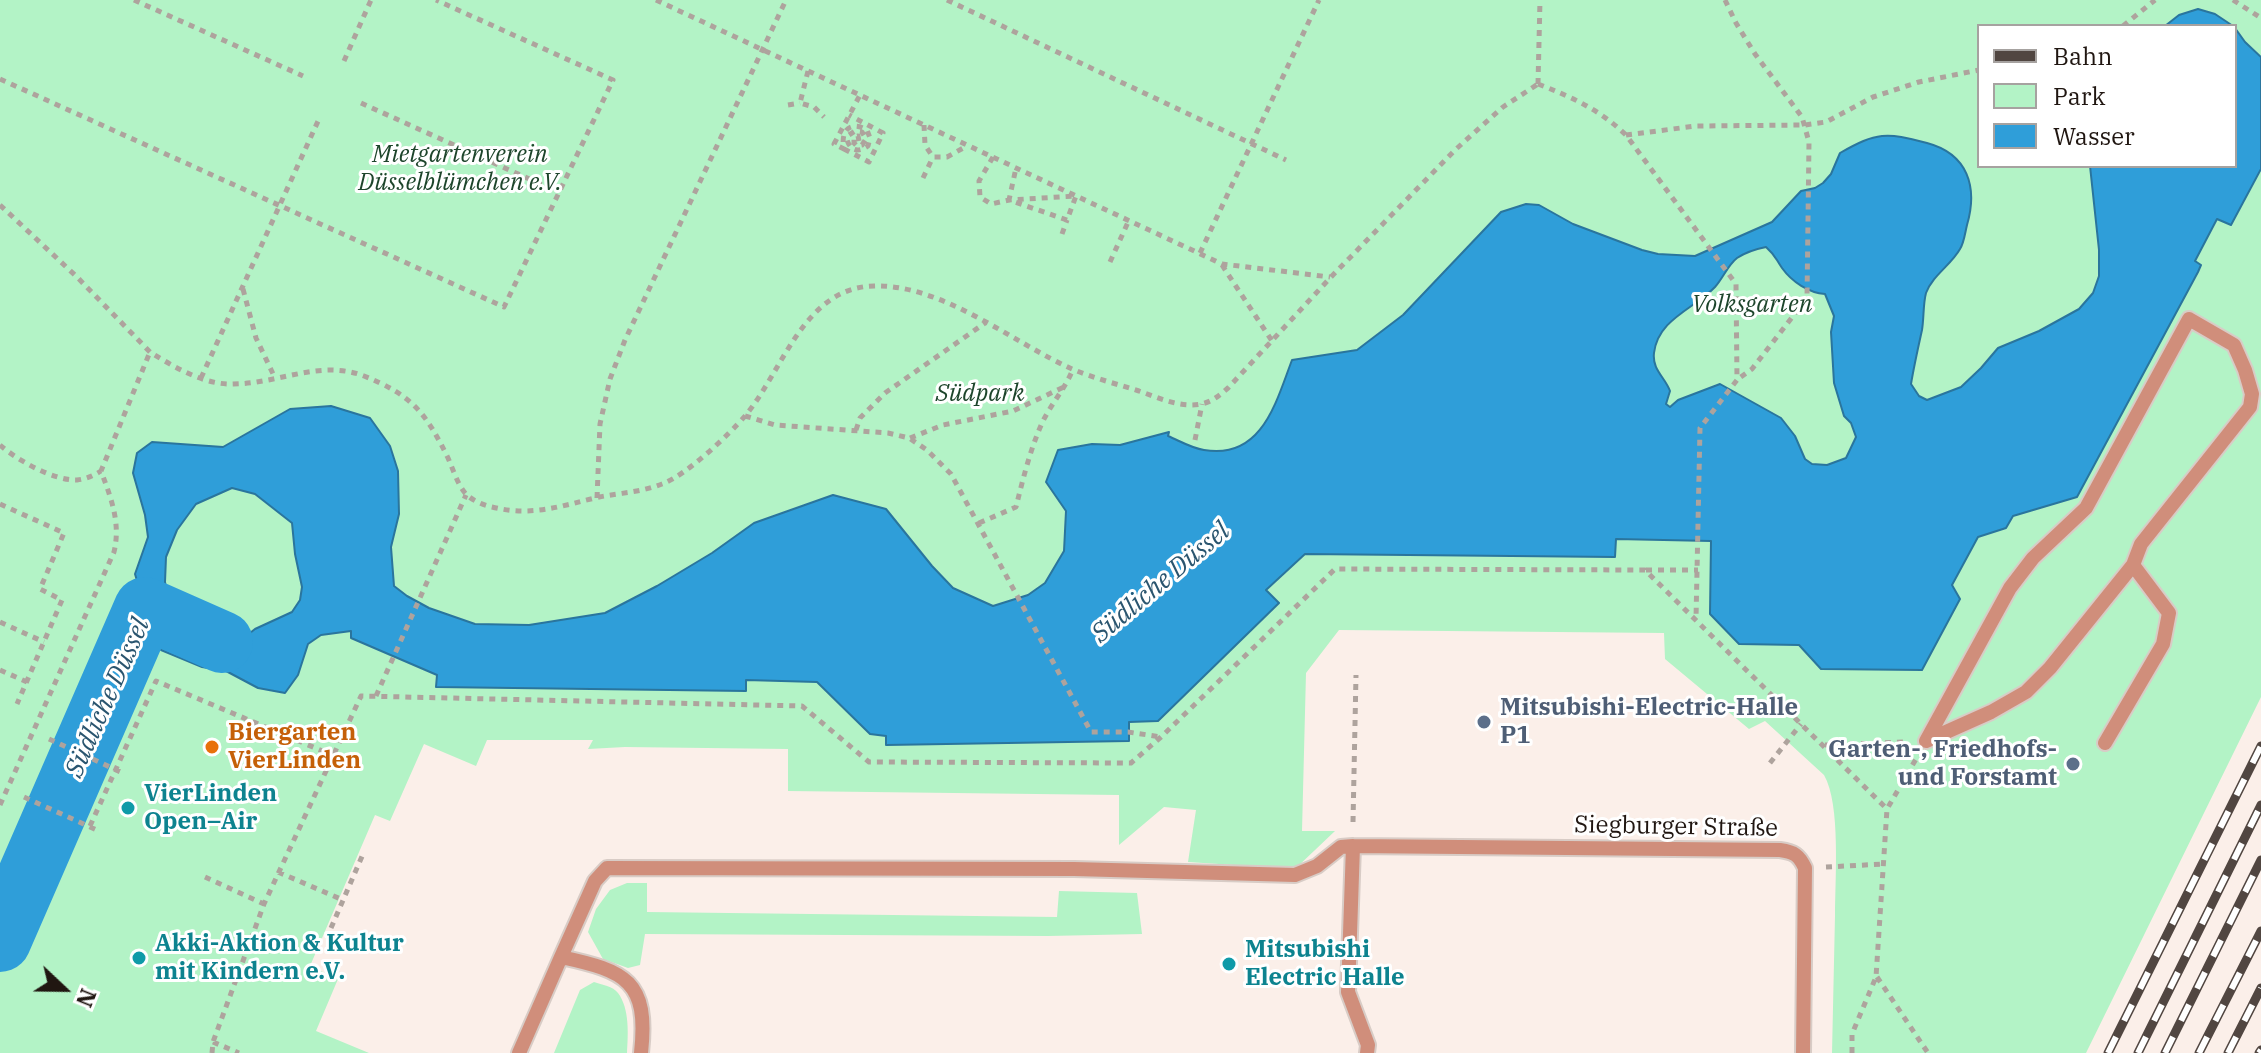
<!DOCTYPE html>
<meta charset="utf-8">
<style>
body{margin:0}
#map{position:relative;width:2261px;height:1053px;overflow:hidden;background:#fbefe9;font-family:"IBM Plex Serif",serif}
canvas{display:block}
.legend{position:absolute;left:1977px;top:24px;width:260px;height:144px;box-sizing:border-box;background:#fff;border:2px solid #a6a2a0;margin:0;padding:10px 14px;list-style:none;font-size:24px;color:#201611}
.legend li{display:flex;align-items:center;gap:16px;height:40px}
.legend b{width:40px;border:2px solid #a6a2a0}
.north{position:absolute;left:24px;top:949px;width:80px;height:80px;-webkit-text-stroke:6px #fff;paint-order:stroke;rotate:112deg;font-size:22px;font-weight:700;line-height:32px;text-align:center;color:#201611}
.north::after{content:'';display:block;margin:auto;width:28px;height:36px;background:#201611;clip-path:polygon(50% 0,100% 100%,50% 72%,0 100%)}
</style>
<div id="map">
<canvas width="2261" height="1053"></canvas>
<ul class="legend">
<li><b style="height:10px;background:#514641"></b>Bahn</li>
<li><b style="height:22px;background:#b3f3c6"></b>Park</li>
<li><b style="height:22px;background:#2f9ed9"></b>Wasser</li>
</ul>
<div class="north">N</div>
</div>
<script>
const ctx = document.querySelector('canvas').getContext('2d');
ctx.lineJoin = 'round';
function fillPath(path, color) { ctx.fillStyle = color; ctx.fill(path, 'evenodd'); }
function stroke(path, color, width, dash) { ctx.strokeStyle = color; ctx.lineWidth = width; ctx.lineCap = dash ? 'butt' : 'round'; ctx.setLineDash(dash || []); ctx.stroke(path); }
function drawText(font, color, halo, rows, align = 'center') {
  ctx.font = font + ' "IBM Plex Serif",serif'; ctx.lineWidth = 6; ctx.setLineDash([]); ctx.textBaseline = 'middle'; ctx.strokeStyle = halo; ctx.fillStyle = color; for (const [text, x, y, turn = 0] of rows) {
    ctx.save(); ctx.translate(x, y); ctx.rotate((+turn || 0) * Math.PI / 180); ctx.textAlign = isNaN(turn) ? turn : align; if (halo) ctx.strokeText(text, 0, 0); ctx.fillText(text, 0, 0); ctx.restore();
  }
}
const green = new Path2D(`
 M0,0H2261V697L2086,1053H1832C1833,1007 1834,962 1835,916C1835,880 1841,804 1824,775L1765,721L1749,729L1665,659L1664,633L1339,630L1306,673L1302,831H1335L1295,869L1188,862L1196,810L1164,807L1119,845V795L788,791V749L625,747L588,749L593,740H487L476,766L424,744L390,821L375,815L310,966L338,979L316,1031L369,1053H0ZM1979,26H2235V166H1979Z
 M627,883H647V912L1057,917L1059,891L1137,893L1142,934L1048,936L645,934L640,965L628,968L603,959L588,932L596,909L610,890Z
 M594,982C602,985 613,986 618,993C630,1009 628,1035 627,1053H554L580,990Z`);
const water = new Path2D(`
 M2198,9L2215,14L2233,26H2165L2179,15Z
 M2235,28L2245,42L2261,57V169L2231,225L2217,219L2195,261L2201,265L2198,272L2077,497L2013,516L2006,528L1978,537L1952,585L1960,599L1922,670L1821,669L1799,645L1739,644L1710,614L1711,541L1616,539L1615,557L1305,554L1266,590L1279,603L1158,721L1129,722V741L886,745V736L870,734L817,682L746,680V691L436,687L437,675L351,638V631L321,635L308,644L298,675L285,693L258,688L226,671L202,667L161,650L145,608L135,574L148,537L145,515L133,473L137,453L152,442L223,447L290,409L331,406L370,418L390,446L398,471L399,514L391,547L394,586L407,596L429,608L475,624L529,625L605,613L657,586L712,553L754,523L833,495L886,509L932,566L953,588L993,606L1028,595L1045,583L1064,551L1066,511L1046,482L1058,450L1092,444L1120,445L1169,432L1168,436C1180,441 1191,448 1204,450C1262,460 1276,402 1292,360L1357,350L1403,315L1501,212L1526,204L1539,205L1573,224L1642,250L1658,254L1695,256L1772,222L1801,191L1815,188L1823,183L1831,174L1840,153C1877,132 1886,132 1927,143C1968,154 1978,187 1967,225C1965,233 1964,243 1960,249C1951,265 1933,275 1926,293C1923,304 1924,318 1922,330C1918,348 1914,366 1911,384L1919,396L1927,400L1961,387L1981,368L1998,348L2039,331L2079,309L2093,293L2099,276V250L2090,166H2235ZM1766,247C1776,256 1775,258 1782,268C1792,282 1809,293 1825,294L1834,316L1831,332L1834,383L1844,416L1851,423L1856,437L1846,458L1827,465L1812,464L1805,459L1795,436L1781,418L1720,384L1678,400L1670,407L1666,404L1670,391C1665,377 1652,370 1654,353C1658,319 1694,309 1715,287C1723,278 1728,265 1737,258C1746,252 1756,249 1766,247ZM232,488L255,494L292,523L295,554L302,587L300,600L292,612L255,629L240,641L224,639L213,630L196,629L183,623L171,612L165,582L166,557L177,530L196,504Z`);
const river = new Path2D(`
 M0,941L145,608L222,642`);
const path = new Path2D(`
 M134,0L303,76
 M656,0L1222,264L1330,277
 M947,0L1286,160
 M1725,0L1736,23L1755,54L1802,117L1809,142L1807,298L1752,369L1738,379
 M2233,0L2261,18
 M2123,26L2155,0
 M344,61L371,0
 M808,71L800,103L814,107L824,117
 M0,79L504,307L613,80L436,0
 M1538,84C1572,97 1600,110 1626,135L1736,284L1737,380L1700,428L1696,619
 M1538,84L1540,0
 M361,103L558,192
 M788,105L800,103
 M924,125L925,145L933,157H947L967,146
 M1626,135L1696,126L1805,125L1826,122L1873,97L1919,82L1979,70
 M859,141L858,136L854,137V143L857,146L862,145L866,139L862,132L855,131L849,135L847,140C851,152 859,152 868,146L870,138L867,130C850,120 840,131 844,149L834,144L860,95
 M844,149L869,162L883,133L849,115
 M993,157L979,181L980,197L991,204L1009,200L1076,196L1067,220L1009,200L1016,168
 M923,178L933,157
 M0,205L77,277L150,352C174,367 204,385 233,384C278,384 320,359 364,376C412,395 426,413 448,458C453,469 457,483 465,493C471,500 483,505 492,507C532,517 561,506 599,497C620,493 642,492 662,484C685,476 728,436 745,416C783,371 804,287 874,286C942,284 1012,342 1072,369C1093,378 1117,384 1139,391C1159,398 1180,408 1201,404C1212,402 1220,395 1228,388L1331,277L1455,150L1503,107L1538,84
 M1062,234L1067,220
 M1200,253L1319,0
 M1110,262L1129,220
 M1222,265L1272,341
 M243,289L256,338L275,378
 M201,378L319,119
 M745,416L775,425L888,433L909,438L927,450L951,474L1091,732H1128L1161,737
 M856,430L860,418L885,393L985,323
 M910,438L943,425L1013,411L1066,386
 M1195,440L1202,404
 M0,445C17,460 54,481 77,480C86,479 93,476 101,471
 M597,498L600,424L610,379L625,340L786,0
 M0,504L64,533L40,589L62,600L17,704
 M979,523L1016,507C1023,479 1030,450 1042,423C1051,404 1065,389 1073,369
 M1646,570H1698
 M0,622L44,642
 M0,670L27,682
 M376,696L466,495
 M49,739L125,774
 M1825,745L1903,742
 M1770,763L1801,724
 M24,797L99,831
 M0,805L114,552C121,523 111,498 101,471L150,352
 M1353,822L1356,675
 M90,826L156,681L332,755
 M1826,867L1884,864
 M278,872L343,900
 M205,877L264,904
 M331,928L363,854
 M1877,977L1928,1053
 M213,1042L239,1053
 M212,1053L213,1042L264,904L361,696L802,706L869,762L1131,763L1161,737L1335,569L1645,570L1887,809
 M1852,1053V1034L1876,977L1887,809L1916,759`);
const lane = new Path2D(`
 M2189,319L2234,345L2245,370L2252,394L2250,407L2141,544L2133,565L2050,668L2026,692L1991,712L1926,741L2010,588L2033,558L2086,508Z
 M2105,743L2163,644L2169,613L2133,565
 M1353,846L1348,992L1368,1045L1367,1053
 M561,957L595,881L607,868L1074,869L1295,875L1317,866L1341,847L1353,846L1780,850C1794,852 1799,855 1805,868L1803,1053
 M519,1053L561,957C626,971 649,981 641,1053`);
const rail = new Path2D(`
 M2108,1053L2261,746
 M2138,1053L2261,805
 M2165,1053L2261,860
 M2199,1053L2261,931
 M2228,1053L2261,988
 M2259,1053L2261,1050`);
const markers = [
 [1484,722,8,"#5c6f8a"],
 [212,747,8,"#e8710a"],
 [2073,764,8,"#5c6f8a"],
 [128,808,8,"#0f9aa8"],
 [139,958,8,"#0f9aa8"],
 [1229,964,8,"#0f9aa8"]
];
const parkNames = [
 ["Mietgartenverein",460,155],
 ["Düsselblümchen e.V.",460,183],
 ["Volksgarten",1752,305],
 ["Südpark",980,394]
];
const serviceNames = [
 ["Mitsubishi-Electric-Halle",1500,708],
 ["P1",1500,736],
 ["Garten-, Friedhofs-",2057,750,"right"],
 ["und Forstamt",2057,778,"right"]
];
const foodNames = [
 ["Biergarten",228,733],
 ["VierLinden",228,761]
];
const cultureNames = [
 ["VierLinden",144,794],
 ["Open–Air",144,822],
 ["Akki-Aktion & Kultur",155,944],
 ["mit Kindern e.V.",155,972],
 ["Mitsubishi",1245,950],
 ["Electric Halle",1245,978]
];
const streetNames = [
 ["Siegburger Straße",1676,827,1]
];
const waterNames = [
 ["Südliche Düssel",1161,583,-40],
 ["Südliche Düssel",108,698,-66]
];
fillPath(green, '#b3f3c6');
fillPath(water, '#2f9ed9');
stroke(water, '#2a759d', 2);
stroke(river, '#2f9ed9', 62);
stroke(lane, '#d8ccc6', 18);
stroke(path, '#aea39d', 5, [6, 6]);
stroke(lane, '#d08e7b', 14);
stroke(rail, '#514641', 9);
stroke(rail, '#fff', 6, [18]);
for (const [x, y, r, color] of markers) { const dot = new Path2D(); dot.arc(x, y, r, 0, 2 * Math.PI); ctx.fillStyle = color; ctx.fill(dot); stroke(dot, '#fff', 3); }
drawText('italic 24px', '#1d452b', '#fff', parkNames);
drawText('bold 24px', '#4e5e75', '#fff', serviceNames, 'left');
drawText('bold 24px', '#c56008', '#fff', foodNames, 'left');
drawText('bold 24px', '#0d838f', '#fff', cultureNames, 'left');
drawText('24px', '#201611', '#fff', streetNames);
drawText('italic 26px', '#2a556f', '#fff', waterNames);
</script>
